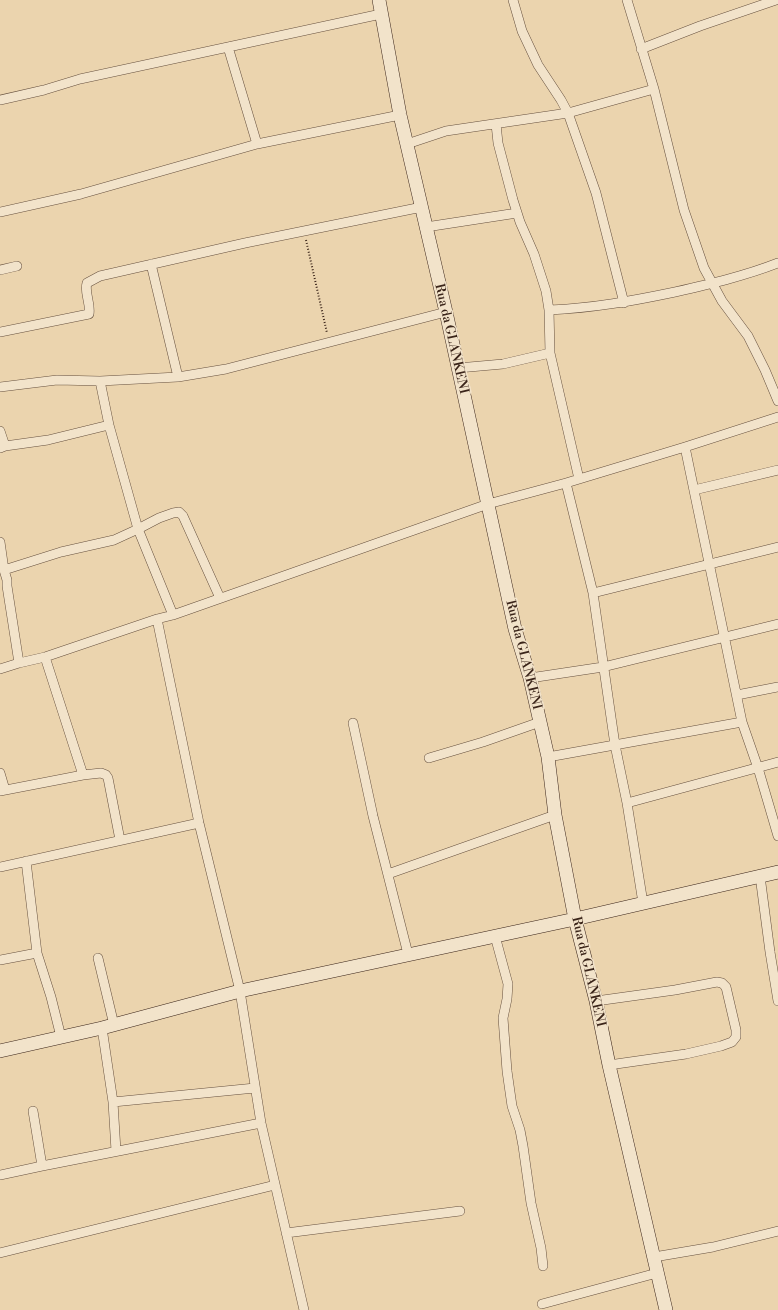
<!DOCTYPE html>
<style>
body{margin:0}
canvas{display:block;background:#ebd4ae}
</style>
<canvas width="778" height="1310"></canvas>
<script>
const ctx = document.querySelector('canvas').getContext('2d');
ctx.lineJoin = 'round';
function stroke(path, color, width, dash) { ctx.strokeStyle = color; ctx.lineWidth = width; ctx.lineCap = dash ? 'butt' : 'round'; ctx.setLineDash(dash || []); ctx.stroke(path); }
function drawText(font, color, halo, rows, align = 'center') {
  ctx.font = font + ' "Libre Bodoni",serif'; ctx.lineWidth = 3; ctx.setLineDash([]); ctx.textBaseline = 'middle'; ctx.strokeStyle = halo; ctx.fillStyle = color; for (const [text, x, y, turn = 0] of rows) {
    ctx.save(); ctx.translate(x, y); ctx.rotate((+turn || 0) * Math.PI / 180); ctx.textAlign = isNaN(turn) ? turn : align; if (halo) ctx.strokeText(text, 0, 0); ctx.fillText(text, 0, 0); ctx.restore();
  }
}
const path = new Path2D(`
 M306,240L327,333`);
const street = new Path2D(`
 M513,0L522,31L538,65L561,100L568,113L596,193L624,303
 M627,0L654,89L684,210L704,268L722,301L748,336L765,370L778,401
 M228,47L257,144
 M641,49L700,26L776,0
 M0,100L44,90L80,79L381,14
 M496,124L498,143L513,200L520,222L534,254L546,291L549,310L550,353L579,479
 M407,144L446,131L568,113L654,89
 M0,212L81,194L257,144L400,115
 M426,227L517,213
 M151,264L178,377
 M0,270L17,266
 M549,310C594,308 632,301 675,292C710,284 745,276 778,263
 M0,332L89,314C91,303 84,293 87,283L100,276L245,243L422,207
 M458,368L503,364L550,353
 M100,381L109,425L138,529L173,615
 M0,387L57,380L100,381L178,377L226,369L446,312
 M0,431L5,446
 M685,447L742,722L758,768L778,836
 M0,448L5,446L48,440L109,425
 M566,483L593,593L615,745L627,803L643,903
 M694,490L778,470
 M0,542L4,570L7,580V586L19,663
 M4,570L61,552L114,540L138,529L159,518L173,513L179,512L183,516L220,598
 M593,593L778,547
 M157,619L199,823L240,991L261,1123L304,1310
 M45,657L83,775
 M0,669L19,663L45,657L157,619L173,615L488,504L566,483L685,447L778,417
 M530,678L603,667L778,624
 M737,695L778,687
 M353,723L373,816L408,954
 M548,757L742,722
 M429,758L483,742L540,722
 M0,773L5,790
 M0,791L83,775L101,773L106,775L108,778L120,840
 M627,803L778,762
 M26,861L37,953L51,997L61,1037
 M0,867L199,823
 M388,874L555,815
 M760,876L770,952L778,1001
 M495,936L508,984L507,999L503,1018L507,1071L512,1106L520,1130L523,1146L531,1203L541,1248L543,1266
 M98,958L114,1025
 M0,960L37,953
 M596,1001L675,990L717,982L722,983L726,987L736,1030V1037L732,1042L721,1046L686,1054L609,1065
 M102,1028L113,1102L116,1151
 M113,1102L255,1088
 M33,1111L42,1166
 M0,1175L42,1166L261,1123
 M286,1233L460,1211
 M0,1253L275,1185
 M654,1257L713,1247L778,1231
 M542,1304L657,1273`);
const secondary = new Path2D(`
 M379,0L400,115L446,312L515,629L530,678L548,757L555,815L575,919L596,1001L609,1065L666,1310
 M0,1051L102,1028L240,991L575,919L778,872`);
const streetNames = [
 ["Rua da GLANKENI",451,339,77],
 ["Rua da GLANKENI",523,655,76],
 ["Rua da GLANKENI",588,972,77]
];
stroke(street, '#67513f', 10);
stroke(secondary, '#3b251a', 14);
stroke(path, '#3b251a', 2, [1, 2]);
stroke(street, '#f2e3ca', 9);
stroke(secondary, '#f2e3ca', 13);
drawText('13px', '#3b251a', '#f2e3ca', streetNames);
</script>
